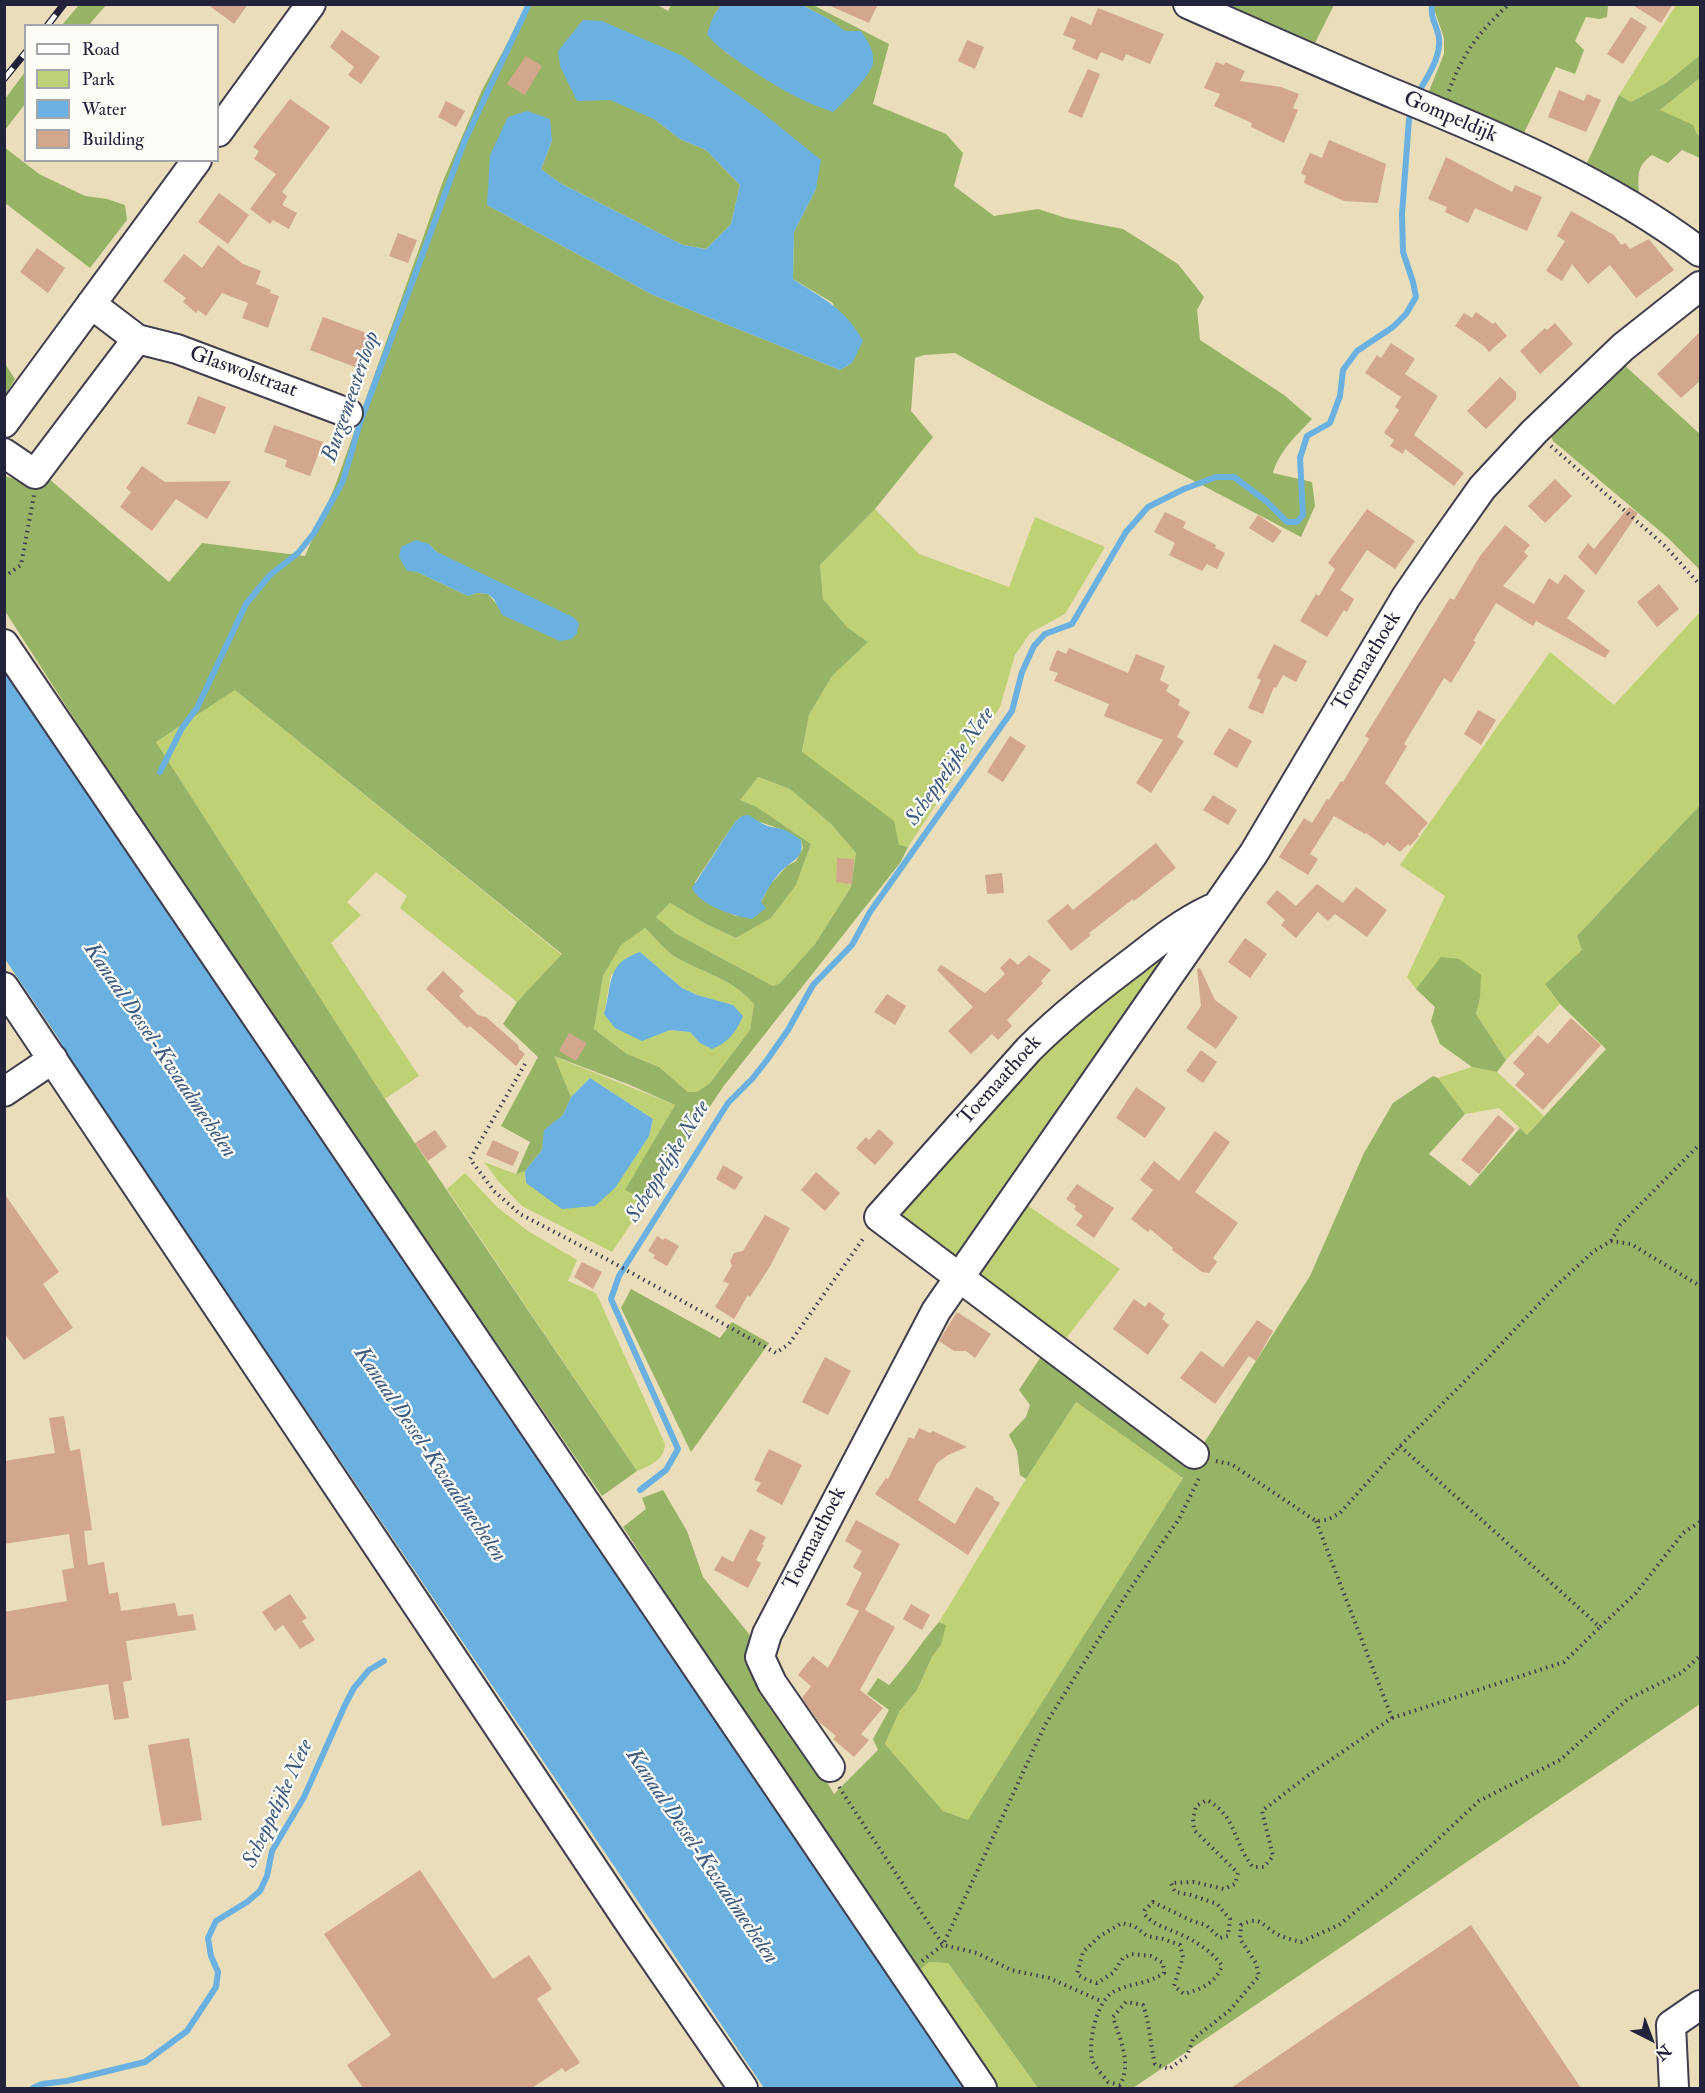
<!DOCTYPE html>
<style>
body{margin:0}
#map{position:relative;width:1705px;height:2093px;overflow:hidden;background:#e9deb9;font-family:"IM FELL Double Pica",serif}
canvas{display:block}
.frame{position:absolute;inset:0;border:6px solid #22223b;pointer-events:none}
.legend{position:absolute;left:24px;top:24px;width:195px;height:138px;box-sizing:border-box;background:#fdfcf7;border:2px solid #a5a5ac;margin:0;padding:8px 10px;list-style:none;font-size:18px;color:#22223b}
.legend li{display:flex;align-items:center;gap:12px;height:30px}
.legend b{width:30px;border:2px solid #a5a5ac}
.north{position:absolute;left:1621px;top:2009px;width:60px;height:60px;-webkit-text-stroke:4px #fdfcf7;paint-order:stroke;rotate:138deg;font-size:16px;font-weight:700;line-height:24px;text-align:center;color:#22223b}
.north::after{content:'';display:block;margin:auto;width:21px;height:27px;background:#22223b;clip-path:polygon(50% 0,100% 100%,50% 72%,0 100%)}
</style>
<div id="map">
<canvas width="1705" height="2093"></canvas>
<div class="frame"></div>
<ul class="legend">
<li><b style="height:8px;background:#fff"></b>Road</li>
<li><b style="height:16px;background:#bed175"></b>Park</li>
<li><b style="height:16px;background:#6ab0e0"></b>Water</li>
<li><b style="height:16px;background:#d3a78c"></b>Building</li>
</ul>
<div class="north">N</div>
</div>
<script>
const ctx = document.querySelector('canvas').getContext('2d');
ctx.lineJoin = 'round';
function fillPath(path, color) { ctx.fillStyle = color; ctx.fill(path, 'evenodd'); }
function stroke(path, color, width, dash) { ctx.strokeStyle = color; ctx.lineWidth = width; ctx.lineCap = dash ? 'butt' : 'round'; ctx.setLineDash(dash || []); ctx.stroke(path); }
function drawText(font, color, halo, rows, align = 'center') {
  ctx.font = font + ' "IM FELL Double Pica",serif'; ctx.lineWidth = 4.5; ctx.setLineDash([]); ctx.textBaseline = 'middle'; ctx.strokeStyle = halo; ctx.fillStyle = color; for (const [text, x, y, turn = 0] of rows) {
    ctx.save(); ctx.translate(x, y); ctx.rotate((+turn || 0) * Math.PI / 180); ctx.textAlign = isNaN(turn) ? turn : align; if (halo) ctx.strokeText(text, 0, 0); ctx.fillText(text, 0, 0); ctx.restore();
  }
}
const green = new Path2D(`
 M1676,5H1700V55L1666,83L1631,102L1619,95Z
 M1700,78V136L1659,111Z
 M875,509L919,554L1009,587L1035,517L1105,547L1065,614L1030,633L1015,655L1000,707L908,847L899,846L802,753L809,715L832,676L868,642L847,627L823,599L820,565Z
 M1700,612V805L1577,936L1582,950L1545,984L1560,1004L1506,1060L1476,1014L1480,998L1442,957L1416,989L1407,977L1445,896L1400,865L1550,652L1614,705Z
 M235,690L562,955L517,1002L400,908L407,896L376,872L347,902L361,915L331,943L419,1076L385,1099L156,742Z
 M757,777L790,789L831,824L856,853L851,887L815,944L780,983L773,986L675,933L656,917L670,903L706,924L736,938L771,918L796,885L811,844L757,807L739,800Z
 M645,928C656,938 667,954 681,960C709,975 732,979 754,1004L750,1030L710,1083L697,1092H688L659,1067L627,1054L594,1029L603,976L620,945ZM640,952L682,988L697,995L732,1005L700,1043L690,1032L670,1030L604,1015L611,975Z
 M1171,948L962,1254L947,1259L939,1257L898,1213L1033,1055Z
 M553,1056L675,1105L626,1190L647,1200L612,1252L522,1206L499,1182L484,1162L516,1174L525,1171L526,1183L536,1189L624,1172L649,1136L653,1119L590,1078L571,1097Z
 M1472,1067L1497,1072L1544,1116L1527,1135L1499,1108L1465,1114L1438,1078Z
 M465,1173L497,1207L528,1231L577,1260L568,1281L596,1293L665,1444C664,1460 651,1465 637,1471L447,1189Z
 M1021,1201L1120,1269L1060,1346L982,1290L976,1271Z
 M1076,1402L1183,1478L968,1821L943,1811L885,1744L899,1712L917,1690L932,1657L941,1645L943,1623L939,1622L1026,1479Z
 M929,1962L948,1963L1038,2088H991L913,1975Z`);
const forest = new Path2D(`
 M656,4L668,11L671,5H721L713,17L725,52L801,99L845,32L829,19L802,5L811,4L889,44L873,104L946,134L963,153L954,186L994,216L1038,209L1066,218L1123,229L1178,264L1204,297L1197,310L1200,340L1284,395L1312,419C1297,435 1279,451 1273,473L1312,482L1315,506L1301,537L1030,395L955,353L924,355L915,358L911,411L933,437L875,509L820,565L823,599L847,627L868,642L832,676L809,715L802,752L894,821L899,845L908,847L900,863L723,1087L647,1200L625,1190L675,1105L630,1085L554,1056L571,1097L563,1115L545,1130L542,1150L525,1171L516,1174L530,1142L501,1126L538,1057L503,1024L517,1002L562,954L235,690L156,742L385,1099L637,1471L602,1496L327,1097L118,787L5,611L4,476L37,485L48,478L169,582L202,543L305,556L335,486L443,181L482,90L528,5ZM610,100L816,189L794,232L793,279L833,303L852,363L840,370L653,295L487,205L552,141L541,169L560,183L683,245L706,249L731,224L740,185L706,150L680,139L654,119ZM429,544L437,552L560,641L500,608L488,594L477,593L468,596L417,572L407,570ZM758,777L790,789L831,824L856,853L851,887L815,944L780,983L773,986L675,933L656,917L670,903L706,924L736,938L771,918L796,885L811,844L757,807L740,800ZM742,816C763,824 783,827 801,840L803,848L796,861L787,866L770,885L761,902L736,916L701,899L695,882L735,822ZM645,928C656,938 667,954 681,960C709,975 732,979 754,1004L750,1030L710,1083L697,1092H688L659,1067L627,1054L594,1029L603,976L621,945Z
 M79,5V4L106,5L89,25H62Z
 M1222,5H1334L1314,45Z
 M1434,5H1608L1607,17L1600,19L1586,17L1575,41L1584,50L1575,74L1556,67L1523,135L1427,96L1444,54V38L1433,6Z
 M1700,55V78L1660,110L1693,125L1697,134L1700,136V158L1682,150L1668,163L1652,155C1636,166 1638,177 1639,195L1585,167L1619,95L1631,102L1666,83Z
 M25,72V104L5,130V99Z
 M4,147L39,174L85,196L107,199L125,205L127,220L90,268L5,203Z
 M5,364L15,379L5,396H4Z
 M1623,364L1700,434V570L1667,537L1553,441L1549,430Z
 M1700,805V1704L1133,2088H1038L948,1963L929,1962L913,1975L623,1527L646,1509L642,1498L663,1490L687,1531L703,1577L753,1639L746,1658L794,1730L799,1735L834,1794L878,1750L873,1739L889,1710L867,1694L878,1678L889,1685C908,1665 921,1642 939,1622L946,1625L941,1645L932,1657L917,1690L899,1712L885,1744L943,1811L968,1820L1183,1478L1076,1402L1026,1479L1020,1475L1017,1451L1009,1435L1026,1417L1030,1405L1019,1390L1044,1352L1190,1465L1310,1276L1364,1153L1393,1103L1433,1076L1438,1078L1465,1114L1429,1154L1470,1186L1520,1128L1527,1135L1606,1049L1560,1004L1545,984L1582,950L1577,936Z
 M1441,957L1459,959L1481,975L1480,998L1476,1014L1506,1060L1497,1072L1472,1067L1440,1044L1431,1021L1435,1007L1416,989Z
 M631,1289L720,1338L732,1322L769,1343L691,1452L621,1308Z`);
const water = new Path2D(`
 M721,5H802L829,19L845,31H861C867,40 875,51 873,63C870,77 844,102 833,112C823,108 813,105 803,100C783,91 717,51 707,34L713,17Z
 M583,20L602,21L683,56L759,110L821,160L816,189L794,232L793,279C823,299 845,308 863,341L852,363L840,370L653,295L487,205L490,155L508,117L527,111L550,119L552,141L541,169L560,183L683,245L706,249L731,224L740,185L706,150L680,139L654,119L610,100L577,101L560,66L558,51Z
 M416,540L429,544L437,552L573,617L579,623L577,633L572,639L560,641L502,615L494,599L488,594L477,593L468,596L417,572L407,571L399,557L401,547Z
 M4,668L964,2088H764L67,1056L59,1039L5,959Z
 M749,815C755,819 763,825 771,827C785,829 789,831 801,840C804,857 796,858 786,867C775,876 767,890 761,902L766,908L752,919C734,916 699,905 692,888L735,822L742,816Z
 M640,952L682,988L697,995L733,1005L743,1016C736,1032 729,1042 712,1049L700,1043L690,1032L670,1030L642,1041L615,1028L604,1014C613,984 605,964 640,952Z
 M590,1078L653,1119L649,1136L615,1188L595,1206L562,1209L526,1183L525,1171L542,1150L544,1130L563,1115L571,1097Z`);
const stream = new Path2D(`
 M1421,88C1429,74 1441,56 1439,38C1437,25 1430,19 1432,4
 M160,772L182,728L197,708L246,604L270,575L298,553L314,533L343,481L360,423L465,140L529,4
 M640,1490L666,1470L678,1449L611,1299L619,1276L728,1103L752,1079L767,1060L788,1030L813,985L852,945L870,912L1012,711L1022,672L1034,646L1045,634L1072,624L1126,532L1148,507L1184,489L1216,477H1234L1266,501L1287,522H1297L1303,515L1300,458L1307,436L1330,423L1340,396L1343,370L1357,351L1393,327L1406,314L1416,297L1413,282L1403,252L1402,214L1409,119
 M33,2088L42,2084L67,2081L145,2062L187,2031L216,1987L218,1972L211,1956L208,1938L216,1921L247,1902L260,1891L267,1876L272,1851L304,1797L345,1705L354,1688L369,1670L384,1661`);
const building = new Path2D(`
 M207,4H248L234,24Z
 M826,4H878L869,23Z
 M1631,4H1673L1661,23Z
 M1098,8L1164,34L1150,64L1126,54L1123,61L1101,52L1097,60L1072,49L1076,40L1063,35L1071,16L1091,25Z
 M1631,17L1647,27L1623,64L1607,54Z
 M342,30L380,57L361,84L348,75L354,67L330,47Z
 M967,40L984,47L975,69L958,61Z
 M526,56L542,66L525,95L507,84Z
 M1216,62L1224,65L1225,62L1245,71L1240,81L1281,87L1299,94L1293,108L1298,110L1284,143L1251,127L1252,123L1214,106L1220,94L1204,88Z
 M1088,69L1100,74L1082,118L1068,112Z
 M1559,90L1584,101L1587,94L1601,100L1586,132L1548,117Z
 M290,99L330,127L282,192L287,196L282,205L297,213L289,229L273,220L270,224L250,209L276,174L254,159L259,151L253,147Z
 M446,101L465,111L456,127L438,117Z
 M1329,140L1386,164L1378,203L1344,201L1304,183L1306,176L1301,173L1310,153L1322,158Z
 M1446,157L1512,192L1515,185L1542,197L1527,231L1475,208L1468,223L1445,212L1447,207L1428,199Z
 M219,193L249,215L228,244L198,222Z
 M1571,211L1614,235L1621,245L1625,243L1630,249L1649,239L1674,270L1636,298L1610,265L1588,284L1572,264L1562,281L1546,271L1565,241L1557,236Z
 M398,233L417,240L408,263L389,256Z
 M218,245L243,264L261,271L256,284L271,290L270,293L279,296L268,328L242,318L248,303L222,293L206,316L198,310L196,313L183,302L186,298L163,281L184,254L202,268Z
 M37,248L65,268L48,293L20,272Z
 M1476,312L1493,324L1495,322L1507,336L1489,352L1484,346L1455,326L1464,313L1472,318Z
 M323,317L375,336L363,370L310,350Z
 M1555,323L1573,344L1540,374L1520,351L1545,328L1547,330Z
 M1701,331V380L1681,398L1657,374Z
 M1391,343L1415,359L1405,374L1438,396L1414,435L1464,473L1454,486L1405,449L1403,454L1390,446L1394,440L1384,433L1399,410L1395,407L1401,397L1365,373L1377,355L1381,358Z
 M1500,377L1516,392V399L1486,429L1467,411Z
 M198,396L226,407L215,434L187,424Z
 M274,425L323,442L310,476L285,467L287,460L264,452Z
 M142,466L165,482L231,481L207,519L176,499L152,531L120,507L131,492L126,488Z
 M1555,479L1572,496L1545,523L1528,506Z
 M1629,507L1638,513L1596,575L1578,557L1588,543L1594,549Z
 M1367,509L1415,541L1395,569L1367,550L1340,590L1354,599L1347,612L1344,610L1327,637L1300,621L1316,594L1319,596L1335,569L1328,563Z
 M1165,512L1186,522L1183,528L1216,545L1215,548L1225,553L1217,569L1207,564L1202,571L1169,555L1175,543L1154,532Z
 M1258,515L1282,531L1273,543L1249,528Z
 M1505,525L1530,545L1524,552L1528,556L1503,586L1534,604L1549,578L1558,584L1565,574L1585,591L1567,618L1610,651L1605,658L1536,621L1533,626L1496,603L1473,641L1476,642L1451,683L1444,678L1404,744L1407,746L1385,783L1428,823L1418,834L1419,836L1410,846L1408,844L1400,852L1387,842L1384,846L1366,833L1365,834L1334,816L1310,854L1318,859L1308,875L1279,857L1304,818L1312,823L1327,799L1329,800L1341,781L1343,782L1369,739L1365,736L1450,598L1454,600L1480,556Z
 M1659,584L1679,609L1657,627L1637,602Z
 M1274,644L1307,661L1296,682L1283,675L1276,688L1274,687L1263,714L1248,708L1261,680L1257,678Z
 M1069,648L1128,673L1136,654L1165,666L1160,680L1169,685L1166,691L1180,700L1178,705L1190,712L1177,737L1184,741L1151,793L1136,783L1163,740L1104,716L1109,704L1054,681L1058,673L1049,670L1057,650L1066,654Z
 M1478,710L1496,720L1481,745L1464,734Z
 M1229,728L1252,741L1237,768L1213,754Z
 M1010,736L1026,746L1003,782L987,772Z
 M1213,795L1237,810L1228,825L1203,810Z
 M1156,843L1176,868L1134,901L1133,899L1089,933L1091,935L1071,951L1047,921L1068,904L1073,910Z
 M837,858L854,859L852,884L836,882Z
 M1002,873L1004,893L987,894L985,875Z
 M1317,884L1343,903L1356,887L1387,910L1367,937L1335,914L1328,921L1318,912L1296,938L1281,925L1285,920L1266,903L1277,890L1296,906Z
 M1245,938L1267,954L1250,978L1228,962Z
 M1029,955L1051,970L1041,981L1043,983L1007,1020L1012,1026L998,1040L992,1034L971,1054L948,1031L973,1007L937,970L941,965L985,993L1005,974L1000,968L1010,958L1018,965Z
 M1200,968L1215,1000L1238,1017L1216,1049L1186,1028L1201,1006L1197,969Z
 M443,971L464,991L459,996L478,1015L486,1017L518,1045L519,1049L525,1054L516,1066L470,1026L467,1028L426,989Z
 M887,994L906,1006L895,1025L874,1012Z
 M1571,1018L1601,1045L1543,1110L1515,1085L1525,1074L1513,1063L1538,1035L1548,1044Z
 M569,1033L587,1043L576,1061L559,1051Z
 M1201,1050L1217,1062L1203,1083L1186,1071Z
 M1136,1087L1166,1108L1145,1138L1116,1118Z
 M1498,1115L1515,1129L1479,1174L1461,1160Z
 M879,1129L894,1143L875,1165L856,1148L866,1137L869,1140Z
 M435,1130L447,1147L428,1161L415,1143Z
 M1215,1131L1230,1142L1195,1192L1238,1223L1213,1258L1217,1262L1209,1273L1202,1272L1172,1250L1173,1248L1150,1229L1148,1232L1131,1219L1153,1190L1140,1180L1154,1161L1179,1181Z
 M493,1140L519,1152L513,1166L486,1155Z
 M723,1165L743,1177L735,1190L716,1179Z
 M816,1172L840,1193L825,1211L801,1190Z
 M1077,1184L1114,1208L1094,1238L1076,1225L1083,1216L1074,1209L1076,1206L1066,1199Z
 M4,1193L59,1272L43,1284L73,1328L24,1360L4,1333Z
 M765,1215L790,1228L769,1268L750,1297L748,1295L734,1319L715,1307L729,1284L723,1281L732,1266L730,1261L734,1253L743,1251Z
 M657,1236L663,1240L665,1238L679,1246L667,1266L653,1258L655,1255L648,1251Z
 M582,1262L602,1272L593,1289L574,1277Z
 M1134,1299L1145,1307L1149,1302L1165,1314L1162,1319L1169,1325L1148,1355L1113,1329Z
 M957,1312L991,1334L975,1358L966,1351H954L939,1341Z
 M1257,1320L1273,1331L1256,1361L1249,1356L1215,1404L1180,1378L1201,1351L1223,1367Z
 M825,1357L851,1371L828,1415L802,1402Z
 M64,1416L70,1451L80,1449L92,1530L84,1531L88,1565L104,1562L109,1594L118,1592L121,1611L175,1603L178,1616L193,1614L196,1630L126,1641L132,1680L123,1682L129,1718L114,1720L108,1684L4,1701V1612L67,1601L62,1570L74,1568L69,1534L4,1544V1461L55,1453L49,1418Z
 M919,1428L930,1433L933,1431L967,1447L948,1455L937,1463L918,1500L955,1524L976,1487L994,1497L993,1499L1000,1503L968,1555L875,1494L886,1478L888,1479L909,1437L914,1439Z
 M769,1449L802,1465L782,1505L756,1491L761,1483L754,1480Z
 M856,1520L900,1544L865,1610L895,1627L860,1690L883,1708L861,1734L869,1740L854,1757L833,1739L836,1736L819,1722L802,1698L811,1686L798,1675L813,1656L828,1668L859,1611L846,1605L862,1573L853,1567L862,1551L845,1541Z
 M750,1529L766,1537L762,1544L764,1545L756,1560L761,1563L748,1588L714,1570L722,1556L733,1562Z
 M290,1594L307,1618L302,1621L315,1640L300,1649L283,1625L275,1631L262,1612Z
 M911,1604L930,1615L922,1630L903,1619Z
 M189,1738L202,1820L162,1826L148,1745Z
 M420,1870L493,1979L529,1955L552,1989L537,1999L580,2063L565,2072L562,2068L532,2088H363L347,2065L391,2035L324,1934Z
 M1471,1925L1581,2088H1231Z`);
const path = new Path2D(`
 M1449,91C1463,53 1479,32 1509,4
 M1551,446L1665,546L1700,585
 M4,577L21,565L34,495
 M525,1064L470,1159L494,1191L520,1214L610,1261L776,1353L789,1344L865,1236
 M1611,1241L1620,1225L1698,1146L1700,1147
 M1400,1446L1600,1627L1636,1593L1683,1533L1700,1522
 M1216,1461L1231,1464L1316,1521L1327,1520L1340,1513L1400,1446L1486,1360L1556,1286L1594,1251L1611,1241L1631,1244L1700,1286
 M1316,1521L1392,1718L1310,1774L1262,1811L1273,1856L1264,1867H1253C1233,1843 1237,1816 1207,1800L1196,1806L1193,1819L1194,1830L1238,1873L1235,1884L1224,1889L1194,1882L1171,1883L1175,1892L1191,1895L1217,1904L1230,1919L1228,1936L1220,1938L1206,1925L1192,1921L1153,1902L1145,1910L1144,1914C1152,1923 1158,1925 1168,1929C1188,1937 1210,1948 1222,1966C1215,1984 1201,1989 1184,1994L1174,1986L1183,1957L1180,1945L1163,1939L1147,1936L1134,1926L1122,1923L1100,1936L1083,1952L1077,1974L1087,1980L1097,1983L1113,1973L1123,1958L1132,1954L1151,1956L1163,1963L1164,1973C1148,1984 1132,1983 1115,1991C1097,1999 1088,2041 1092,2059C1094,2067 1104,2076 1108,2082L1120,2085C1132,2064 1120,2039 1113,2017L1126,2002L1143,2005C1150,2024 1150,2044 1155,2064L1169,2069L1187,2056L1193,2039L1229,2011L1259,1976L1256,1963L1240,1939L1241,1925C1261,1915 1261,1925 1277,1934C1284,1938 1293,1940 1301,1942L1339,1925L1391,1883L1479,1801L1560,1760L1628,1699L1681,1673L1700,1656
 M1392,1718L1564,1662L1600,1627
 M839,1787L943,1945L977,1953L1011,1970L1049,1978L1103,2002
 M922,1961L943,1945L1045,1725L1130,1589L1179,1519L1200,1476`);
const minor = new Path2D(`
 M1188,4C1258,35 1327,66 1397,95C1502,138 1609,183 1700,252
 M218,132L311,4
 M91,304L137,339L177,349L348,413
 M4,423L197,160
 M4,453L35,474L137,339
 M4,644L982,2088
 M4,987L633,1928L743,2088
 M4,1092L53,1059
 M1194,1454L879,1217L1029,1049C1062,1016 1098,988 1135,960C1159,941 1183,922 1211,909
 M830,1767L772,1683L760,1657L767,1634L936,1311L1254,853L1406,597L1441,546L1482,488L1534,432L1623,347L1700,286
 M1674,2088L1671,2025L1700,2005`);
const rail = new Path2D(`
 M47,26L64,4
 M4,79L26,52`);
const streetNames = [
 ["Gompeldijk",1450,118,23],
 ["Glaswolstraat",243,373,20],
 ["Toemaathoek",1368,662,-59],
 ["Toemaathoek",1001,1081,-48],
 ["Toemaathoek",816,1539,-63]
];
const waterNames = [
 ["Burgemeesterloop",352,397,-71],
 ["Scheppelijke Nete",951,767,-55],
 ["Kanaal Dessel-Kwaadmechelen",159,1051,56],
 ["Scheppelijke Nete",669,1162,-58],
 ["Kanaal Dessel-Kwaadmechelen",429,1455,56],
 ["Scheppelijke Nete",279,1804,-65],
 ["Kanaal Dessel-Kwaadmechelen",701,1857,56]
];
fillPath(green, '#bed175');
fillPath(forest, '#96b366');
fillPath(water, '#6ab0e0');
stroke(stream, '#6ab0e0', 6);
fillPath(building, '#d3a78c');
stroke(minor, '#403e4e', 32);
stroke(path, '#403e4e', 4, [1.5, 4.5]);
stroke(minor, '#fff', 28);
stroke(rail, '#22223b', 7);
stroke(rail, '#fdfcf7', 4.5, [14]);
drawText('21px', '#22223b', '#fdfcf7', streetNames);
drawText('italic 22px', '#3f5b7d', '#fdfcf7', waterNames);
</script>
